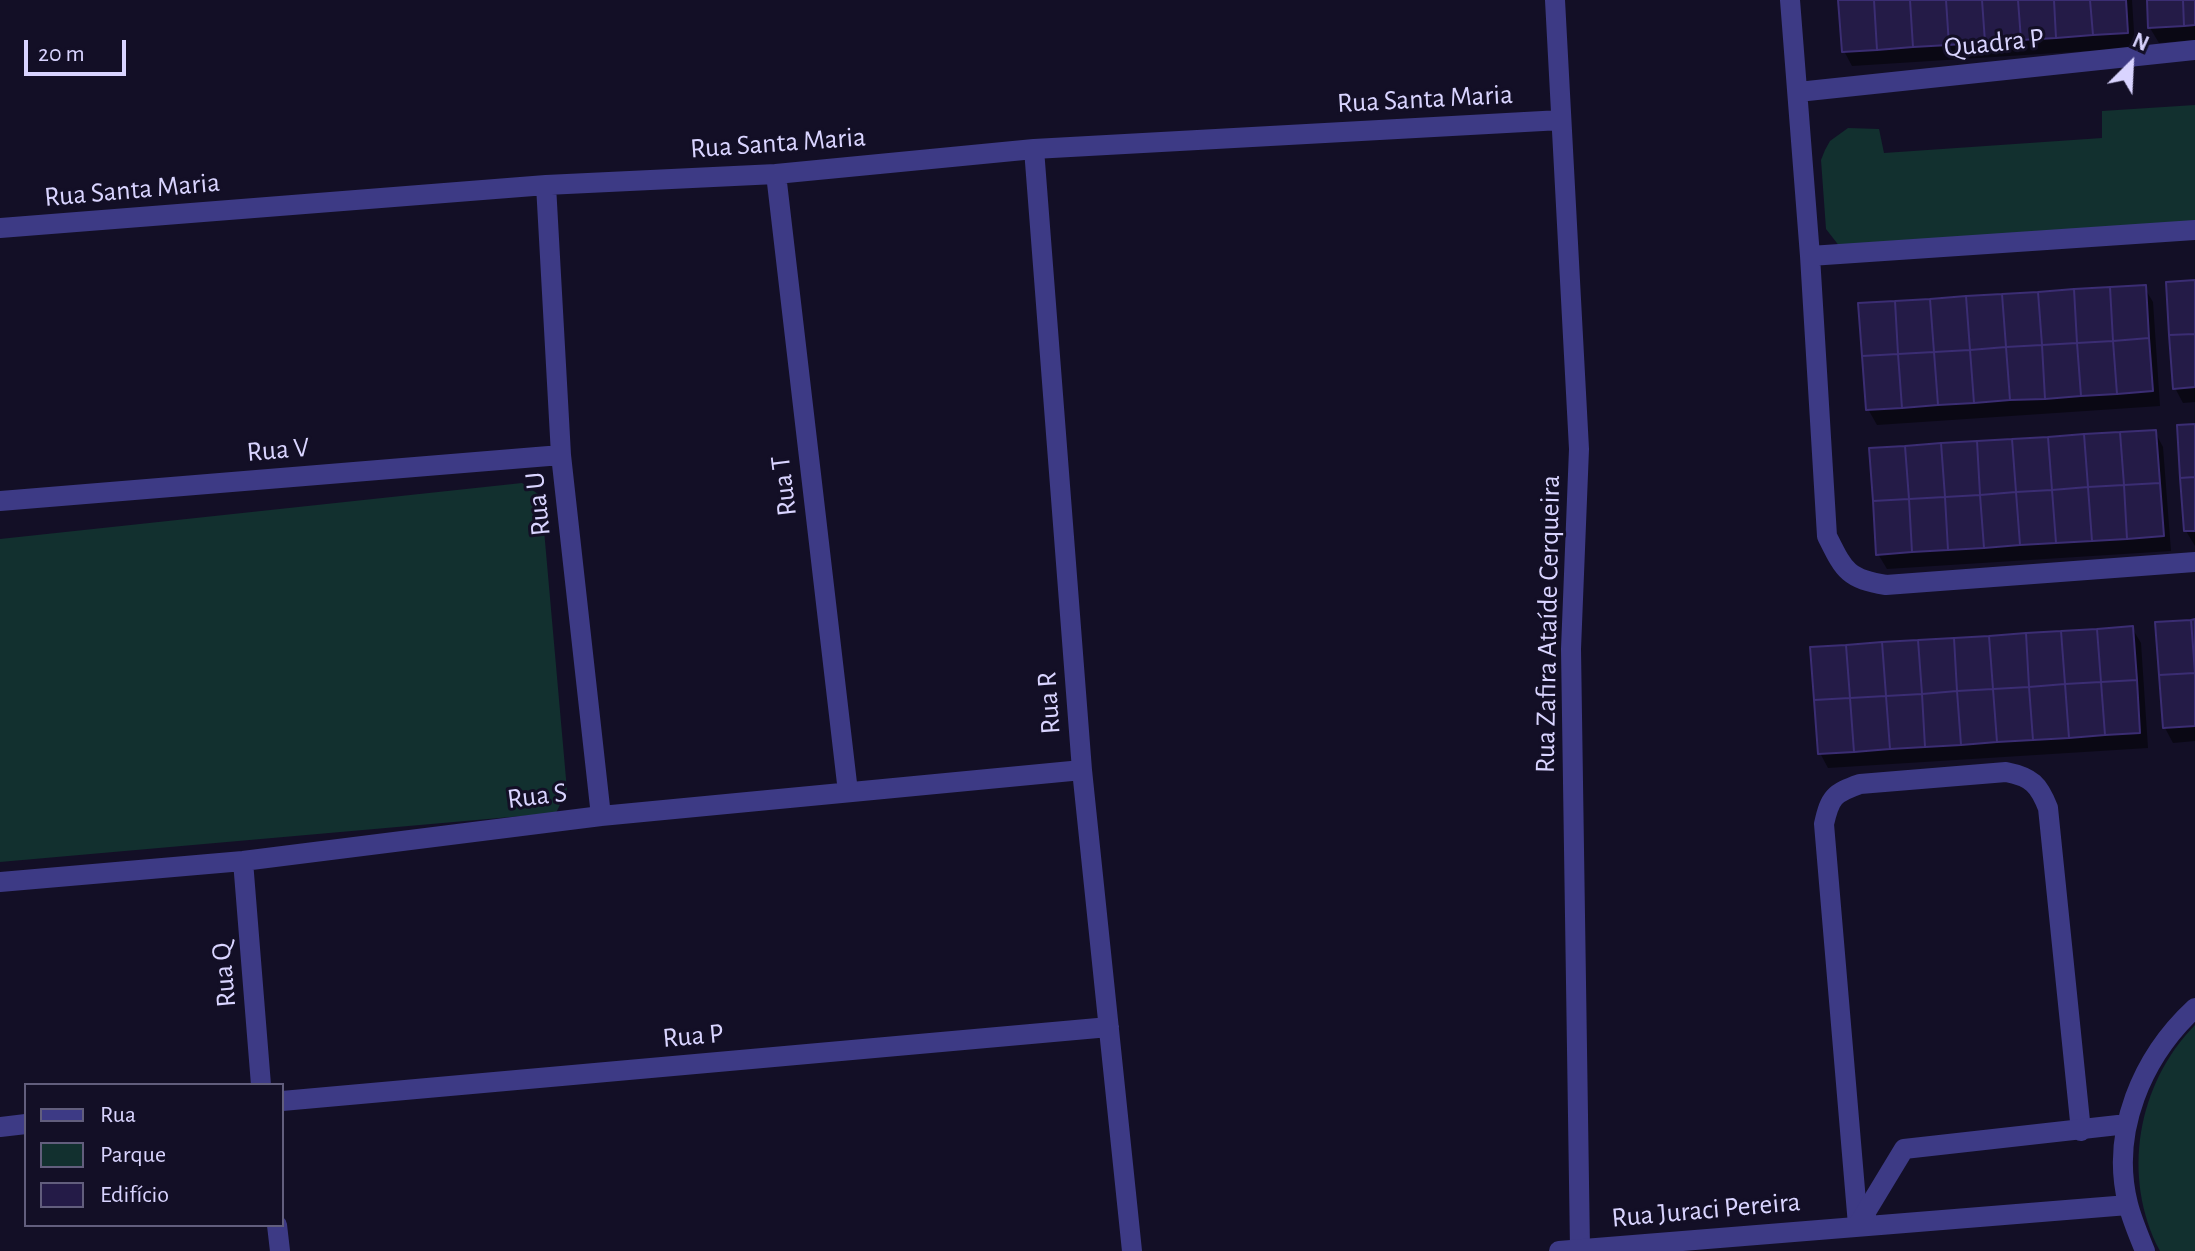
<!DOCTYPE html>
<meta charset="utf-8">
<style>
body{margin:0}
#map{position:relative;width:2195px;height:1251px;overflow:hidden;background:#130f26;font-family:"Alegreya Sans",sans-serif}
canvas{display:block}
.legend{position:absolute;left:24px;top:1083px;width:260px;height:144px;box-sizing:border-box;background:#130f26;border:2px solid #625e7d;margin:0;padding:10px 14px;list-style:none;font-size:24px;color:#d9d4ff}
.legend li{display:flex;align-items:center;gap:16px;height:40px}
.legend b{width:40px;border:2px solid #625e7d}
.north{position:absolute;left:2091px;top:24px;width:80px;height:80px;-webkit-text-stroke:6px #130f26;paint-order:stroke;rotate:24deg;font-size:22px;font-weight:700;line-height:32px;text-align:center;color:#d9d4ff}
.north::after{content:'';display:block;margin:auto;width:28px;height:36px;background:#d9d4ff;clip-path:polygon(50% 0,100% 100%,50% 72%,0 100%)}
.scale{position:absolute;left:24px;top:40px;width:102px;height:36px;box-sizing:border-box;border:4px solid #d9d4ff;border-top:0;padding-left:10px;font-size:24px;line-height:28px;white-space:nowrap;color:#d9d4ff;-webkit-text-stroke:6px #130f26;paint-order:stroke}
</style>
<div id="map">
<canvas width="2195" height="1251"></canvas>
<ul class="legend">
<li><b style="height:10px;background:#3d3a85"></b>Rua</li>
<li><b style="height:22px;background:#12302f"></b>Parque</li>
<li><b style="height:22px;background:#241b47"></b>Edifício</li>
</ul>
<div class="north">N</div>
<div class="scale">20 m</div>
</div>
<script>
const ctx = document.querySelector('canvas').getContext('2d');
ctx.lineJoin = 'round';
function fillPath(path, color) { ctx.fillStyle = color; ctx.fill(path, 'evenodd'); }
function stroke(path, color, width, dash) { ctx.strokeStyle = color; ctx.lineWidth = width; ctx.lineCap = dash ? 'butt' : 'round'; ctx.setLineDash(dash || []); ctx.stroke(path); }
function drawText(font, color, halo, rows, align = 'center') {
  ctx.font = font + ' "Alegreya Sans",sans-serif'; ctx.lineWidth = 6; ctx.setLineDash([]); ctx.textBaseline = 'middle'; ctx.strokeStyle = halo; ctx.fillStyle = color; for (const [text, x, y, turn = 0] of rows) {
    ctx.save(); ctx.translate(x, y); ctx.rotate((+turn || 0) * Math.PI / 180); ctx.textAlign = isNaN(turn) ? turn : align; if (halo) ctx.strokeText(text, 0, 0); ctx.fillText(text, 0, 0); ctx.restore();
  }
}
const green = new Path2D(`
 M2195,105V228L1840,247L1826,229L1821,160L1825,150L1830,141L1848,128L1879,129L1884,153L2102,138V111Z
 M522,483L541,496L567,790L556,813L0,862V539Z
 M2195,1025V1251H2160C2121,1177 2137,1084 2195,1025Z`);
const shadow = new Path2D(`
 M1840,0H2132L2135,48L1852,66L1844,51Z
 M2148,0H2195V40L2159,43L2150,28Z
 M2195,282V402L2183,403L2175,388Z
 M2144,287L2153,302L2160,406L1877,425L1868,409Z
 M2195,426V546L2186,531Z
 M2155,432L2163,447L2171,551L1887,569L1878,554Z
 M2195,621V741L2173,743L2165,728Z
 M2132,628L2141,643L2148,748L1828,768L1820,753Z`);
const building = new Path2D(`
 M1838,0H1874L1877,50L1842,52Z
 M1874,0H1910L1913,47L1877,50Z
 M1910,0H1946L1949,45L1913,47Z
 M1946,0H1982L1985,42L1949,45Z
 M1982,0H2018L2021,40L1985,42Z
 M2018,0H2054L2056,38L2021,40Z
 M2054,0H2090L2093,35L2056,38Z
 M2090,0H2126L2128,33L2093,35Z
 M2147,0H2183L2184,26L2148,28Z
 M2183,0H2195V25L2184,26Z
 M2195,280V334L2169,335L2166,282Z
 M2146,285L2149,338L2113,341L2110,287Z
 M2110,287L2113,341L2077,343L2074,289Z
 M2074,289L2077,343L2042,345L2038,292Z
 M2038,292L2042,345L2006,347L2002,294Z
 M2002,294L2006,347L1970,350L1966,296Z
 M1966,296L1970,350L1934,352L1930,299Z
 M1930,299L1934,352L1898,354L1895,301Z
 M1895,301L1898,354L1862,356L1858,303Z
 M2195,334V387L2173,389L2169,335Z
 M2149,338L2153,391L2117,394L2113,341Z
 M2113,341L2117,394L2081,396L2077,343Z
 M2077,343L2081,396L2045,399L2042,345Z
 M2042,345L2045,399L2010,400L2006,347Z
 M2006,347L2010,400L1974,403L1970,350Z
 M1970,350L1974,403L1938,405L1934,352Z
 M1934,352L1938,405L1902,408L1898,354Z
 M1898,354L1902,408L1866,410L1862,356Z
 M2195,424V477L2180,478L2177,425Z
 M2156,430L2160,483L2124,485L2120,432Z
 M2120,432L2124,485L2088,487L2084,434Z
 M2084,434L2088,487L2052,490L2048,437Z
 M2048,437L2052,490L2016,492L2012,439Z
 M2012,439L2016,492L1980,495L1977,441Z
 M1977,441L1980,495L1945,497L1941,443Z
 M1941,443L1945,497L1909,499L1905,446Z
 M1905,446L1909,499L1873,501L1869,448Z
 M2195,477V531H2184L2180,478Z
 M2160,483L2164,536L2127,539L2124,485Z
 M2124,485L2127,539L2092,541L2088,487Z
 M2088,487L2092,541L2056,543L2052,490Z
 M2052,490L2056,543L2020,545L2016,492Z
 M2016,492L2020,545L1984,548L1980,495Z
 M1980,495L1984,548L1948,550L1945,497Z
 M1945,497L1948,550L1912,552L1909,499Z
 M1909,499L1912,552L1876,555L1873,501Z
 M2195,619V673L2191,620Z
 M2191,620L2195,673L2159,675L2155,622Z
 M2133,626L2137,680L2101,682L2097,629Z
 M2097,629L2101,682L2065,684L2061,631Z
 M2061,631L2065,684L2029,687L2026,633Z
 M2026,633L2029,687L1993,689L1989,636Z
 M1989,636L1993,689L1957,691L1954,638Z
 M1954,638L1957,691L1922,694L1918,640Z
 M1918,640L1922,694L1886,696L1882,642Z
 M1882,642L1886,696L1850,698L1846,645Z
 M1846,645L1850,698L1814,700L1810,647Z
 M2195,673V726L2163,728L2159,675Z
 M2137,680L2140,733L2105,735L2101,682Z
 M2101,682L2105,735L2069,738L2065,684Z
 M2065,684L2069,738L2033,740L2029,687Z
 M2029,687L2033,740L1997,742L1993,689Z
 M1993,689L1997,742L1961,745L1957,691Z
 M1957,691L1961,745L1925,747L1922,694Z
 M1922,694L1925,747L1890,749L1886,696Z
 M1886,696L1890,749L1854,752L1850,698Z
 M1850,698L1854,752L1818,754L1814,700Z`);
const minor = new Path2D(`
 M1555,0L1579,449L1571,649L1580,1249
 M1790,0L1810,256L1827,536C1844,570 1847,579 1886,585L2195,562
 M1798,92L2195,50
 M1034,149L1082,770L1132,1251
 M776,174L848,792
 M546,185L561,455L601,816
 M0,228L546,185L776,174L1034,149L1561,120
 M1810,256L2195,230
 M0,501L561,455
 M243,861L261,1085
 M0,882L243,861L601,816L1082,770
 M282,1101L1109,1027
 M0,1127L26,1124
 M277,1225L280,1251
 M1858,1225L1824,824C1830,797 1834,793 1860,784L2006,772C2032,777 2039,785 2048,808L2081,1131`);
const tertiary = new Path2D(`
 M1858,1225L1904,1149L2127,1124
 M1559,1251L2128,1205
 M2145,1251C2139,1236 2132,1220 2128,1204C2110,1132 2142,1057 2195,1008`);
const streetNames = [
 ["Quadra P",1994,43,-6],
 ["Rua Santa Maria",1425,99,-3],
 ["Rua Santa Maria",778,143,-4],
 ["Rua Santa Maria",132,190,-5],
 ["Rua V",278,450,-5],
 ["Rua T",784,486,-97],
 ["Rua U",538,504,-96],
 ["Rua Zafira Ataíde Cerqueira",1548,624,-89],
 ["Rua R",1049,703,-94],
 ["Rua S",537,796,-7],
 ["Rua Q",224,975,-95],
 ["Rua P",693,1036,-5],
 ["Rua Juraci Pereira",1706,1210,-5]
];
fillPath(green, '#12302f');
fillPath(shadow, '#0007');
fillPath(building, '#241b47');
stroke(building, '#3b2d73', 2);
stroke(minor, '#3d3a85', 20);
stroke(tertiary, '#3d3a85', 20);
drawText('28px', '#d9d4ff', '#130f26', streetNames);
</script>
